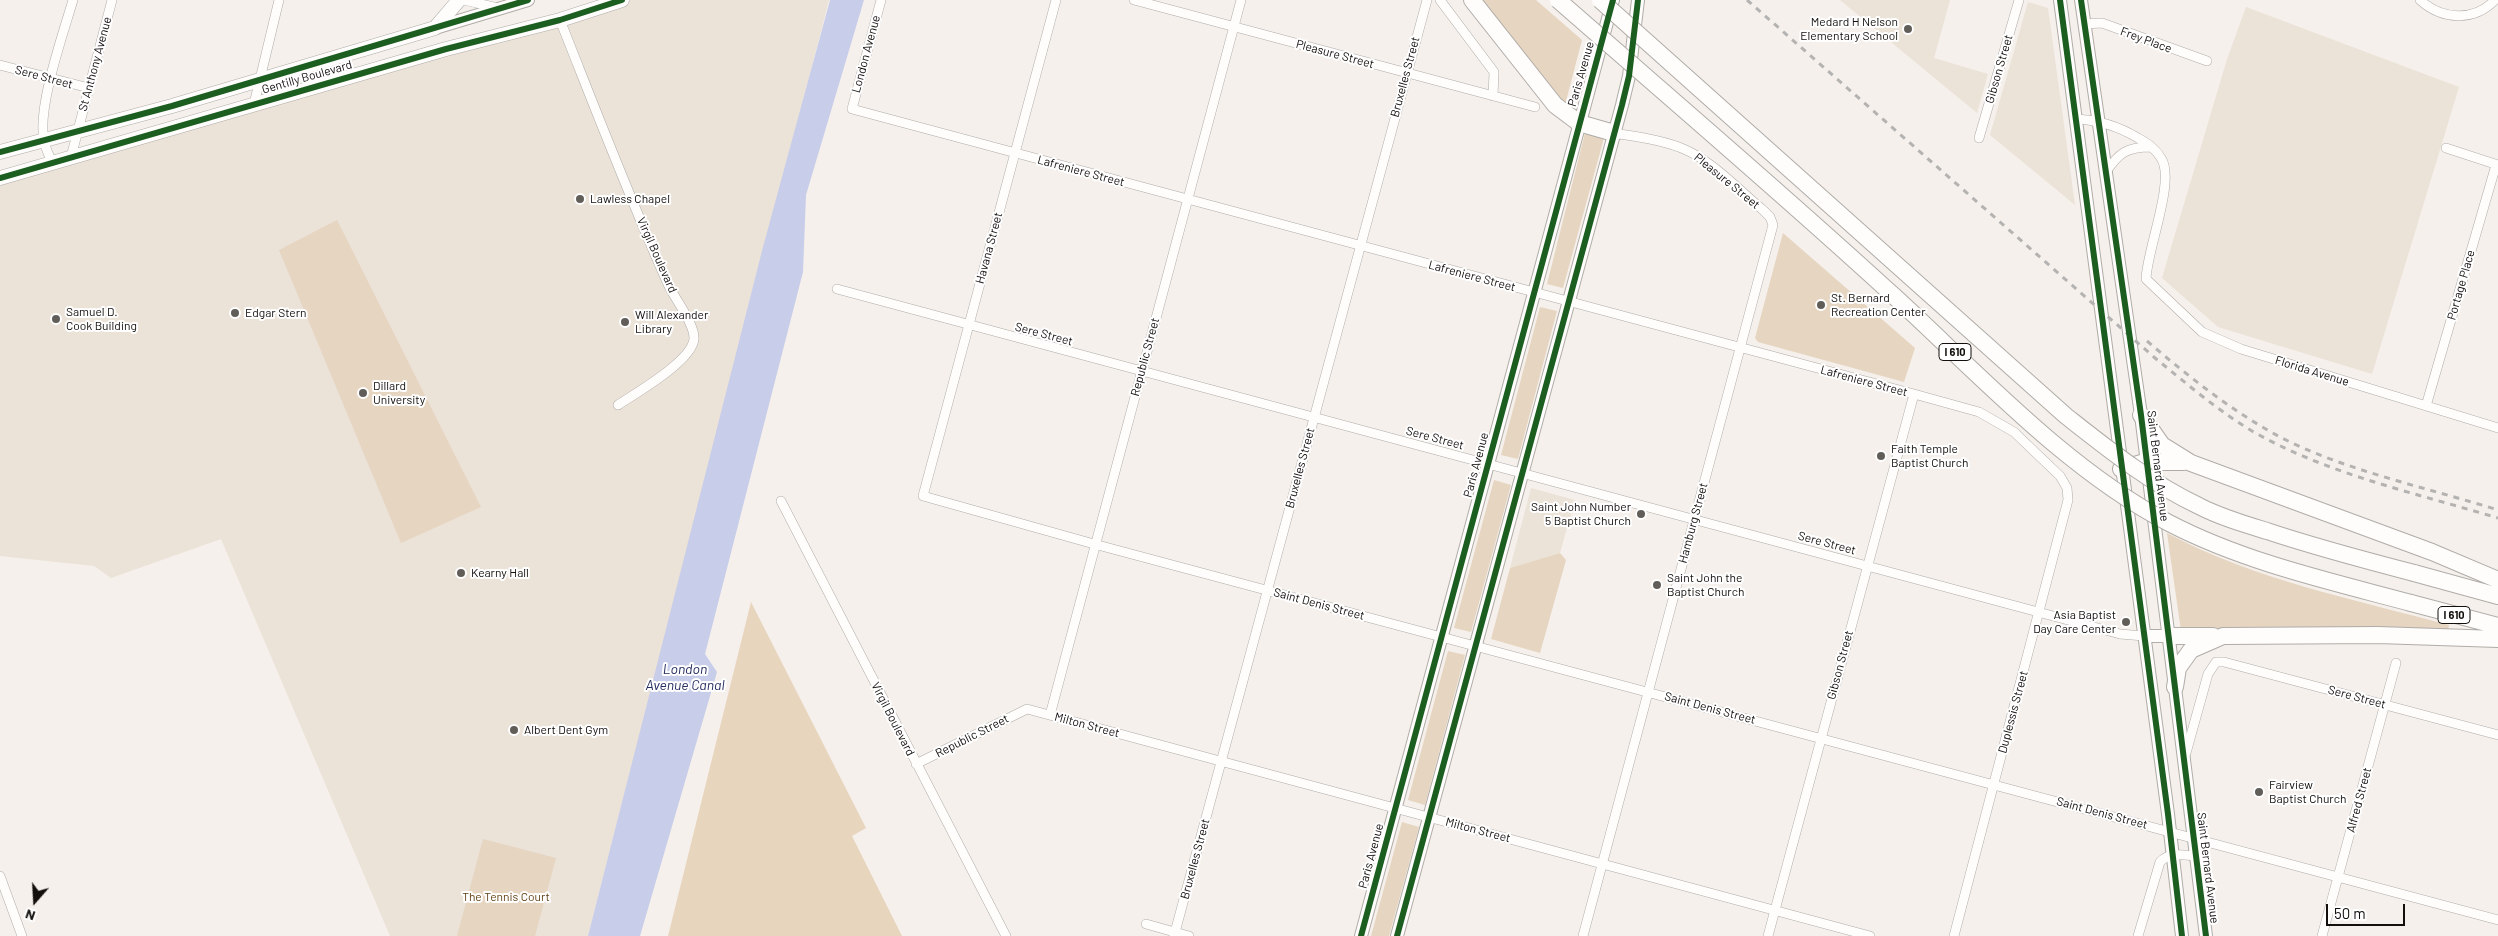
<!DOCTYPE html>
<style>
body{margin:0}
#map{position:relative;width:2498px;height:936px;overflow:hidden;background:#f5f0eb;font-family:Barlow,sans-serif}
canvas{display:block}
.north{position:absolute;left:10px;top:876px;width:50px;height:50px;-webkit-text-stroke:4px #fff;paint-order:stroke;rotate:199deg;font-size:14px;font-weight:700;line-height:20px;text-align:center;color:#120f0c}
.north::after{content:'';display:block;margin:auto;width:18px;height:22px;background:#120f0c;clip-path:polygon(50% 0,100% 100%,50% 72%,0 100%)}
.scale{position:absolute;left:2326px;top:904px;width:79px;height:22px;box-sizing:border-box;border:2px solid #120f0c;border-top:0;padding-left:6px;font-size:15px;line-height:18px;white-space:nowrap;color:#120f0c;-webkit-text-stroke:4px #fff;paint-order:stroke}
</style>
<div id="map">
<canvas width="2498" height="936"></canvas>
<div class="north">N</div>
<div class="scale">50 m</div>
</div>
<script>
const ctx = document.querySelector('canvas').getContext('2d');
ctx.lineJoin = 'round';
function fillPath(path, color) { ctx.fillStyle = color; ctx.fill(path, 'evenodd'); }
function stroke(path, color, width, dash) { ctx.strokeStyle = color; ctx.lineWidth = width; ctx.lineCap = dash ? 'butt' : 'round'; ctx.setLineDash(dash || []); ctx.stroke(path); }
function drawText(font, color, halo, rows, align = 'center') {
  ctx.font = font + ' Barlow,sans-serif'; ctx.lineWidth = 4; ctx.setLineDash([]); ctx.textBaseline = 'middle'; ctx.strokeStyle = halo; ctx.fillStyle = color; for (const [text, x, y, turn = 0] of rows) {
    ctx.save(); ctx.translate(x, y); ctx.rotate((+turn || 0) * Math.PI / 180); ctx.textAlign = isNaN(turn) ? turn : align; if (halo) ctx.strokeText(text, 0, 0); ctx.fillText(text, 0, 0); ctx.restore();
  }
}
const built = new Path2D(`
 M622,0H829L588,936H390L221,539L111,578L94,566L0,556V178Z
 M1840,0H1950L1934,58L1988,74L1977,113Z
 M2028,2L2048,8L2075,205L1990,135Z
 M2246,7L2459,87L2372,374L2218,327L2162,278L2227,59Z
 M1531,488L1575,500L1560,553L1510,568Z`);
const green = new Path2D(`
 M1479,0H1536L1582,40L1565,105Z
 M1585,133L1604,138L1563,288L1547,284Z
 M337,220L481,507L401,543L279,250Z
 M1783,233L1915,348L1904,382L1758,342L1755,338Z
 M1540,307L1557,311L1518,459L1501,455Z
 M1494,480L1511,485L1471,632L1454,628Z
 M2167,533C2255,580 2353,599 2449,625L2448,632L2181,631Z
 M1560,553L1566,560L1540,653L1491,639L1510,568Z
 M1448,651L1465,655L1425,805L1408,800Z
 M1402,822L1419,827L1389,936H1371Z
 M483,839L556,858L535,936H457Z`);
const forest = new Path2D(`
 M751,602L866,828L852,836L902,936H668Z`);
const water = new Path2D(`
 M830,0H864L806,195L803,272L705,654L717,672L640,936H588L763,247Z`);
const street = new Path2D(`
 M464,0L498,8
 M881,0L852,109L1914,394L1979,412L2014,432L2060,476L2067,488L2068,500L1954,936
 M1056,0L923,496L1094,544L2498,920
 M1134,0L1535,107
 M1440,0L1494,72L1493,96
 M2420,0C2442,20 2474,22 2495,0
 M560,20C595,108 629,197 668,284C674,298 695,324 694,339C692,361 636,393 618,405
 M2084,24L2102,23L2207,61
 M0,65L89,88
 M254,104L279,0
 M2076,119C2098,120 2118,126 2138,138C2147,143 2155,148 2161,158C2176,180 2147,249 2146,279L2202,332L2241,349L2498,428
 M1979,138L2019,0
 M2446,148L2498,165
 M71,157L112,0
 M52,162C49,155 45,148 44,140C37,108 63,34 73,0
 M2105,173C2119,153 2126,147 2151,147
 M837,289L2120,634L2144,636
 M2426,406L2496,165
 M781,501L1006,936
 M1050,715L1241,0
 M2186,753L2208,674L2216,662H2224L2498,735
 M916,764L1027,709L1870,936
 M0,876L22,936
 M1146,924L1189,936
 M1174,936L1427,0
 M1583,936L1773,225L1770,217L1763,210C1740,191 1713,162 1686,150C1664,140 1637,137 1614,133
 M1768,936L1914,394
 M2138,936L2160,862C2169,852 2184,855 2195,856
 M2322,936L2396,663`);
const secondary = new Path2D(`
 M2060,0L2168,814L2182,936
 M2081,0L2141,415L2206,936
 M435,28L528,0
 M2144,636H2170
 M1361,936L1613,0
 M1397,936L1622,105L1629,76L1638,0`);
const primary = new Path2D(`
 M0,152L172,106L435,28L459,0
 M0,178L446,49L560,20L622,0`);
const highway = new Path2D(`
 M1472,0L1555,105L1579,123L1614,133
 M2141,415L2162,445L2191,463L2432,552L2498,580
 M2121,469L2145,462H2184
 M2414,573L2498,596
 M2411,603L2498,626
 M2170,636H2213
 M2175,687L2178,668L2191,650L2223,636L2378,635L2498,639`);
const rail = new Path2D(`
 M1747,0L2155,358C2186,383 2217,410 2252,431C2327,474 2415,493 2498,518
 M2147,341C2189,377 2233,412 2282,438C2347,471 2428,488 2498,510`);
const highwayBridge = new Path2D(`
 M1558,0C1670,98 1784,195 1894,296C1978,373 2067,470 2169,523C2244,562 2329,581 2411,603
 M1600,0L2066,416C2108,449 2150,483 2199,506C2220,517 2244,524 2267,531C2315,547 2364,560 2414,573`);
const cycleway = new Path2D(`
 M2060,0L2168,814L2182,936
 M2081,0L2141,415L2206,936
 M0,152L172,106L528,0
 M0,178L446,49L560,20L622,0
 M1361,936L1613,0
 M1397,936L1622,105L1629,76L1638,0`);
const markers = [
 [1908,29,5,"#615e5a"],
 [580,199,5,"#615e5a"],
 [1821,305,5,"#615e5a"],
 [235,313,5,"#615e5a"],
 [56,319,5,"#615e5a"],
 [625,322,5,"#615e5a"],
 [363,393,5,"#615e5a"],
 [1881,456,5,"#615e5a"],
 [1641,514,5,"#615e5a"],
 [461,573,5,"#615e5a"],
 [1657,585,5,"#615e5a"],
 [2126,622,5,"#615e5a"],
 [514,730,5,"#615e5a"],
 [2259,792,5,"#615e5a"]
];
const shields = [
 [1955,352,32],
 [2454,615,32]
];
const shieldNames = [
 ["I 610",1955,352],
 ["I 610",2454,615]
];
const poiNames = [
 ["Medard H Nelson",1898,22,"right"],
 ["Elementary School",1898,36,"right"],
 ["Lawless Chapel",590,199],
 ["St. Bernard",1831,298],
 ["Recreation Center",1831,312],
 ["Samuel D.",66,312],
 ["Cook Building",66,326],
 ["Edgar Stern",245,313],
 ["Will Alexander",635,315],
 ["Library",635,329],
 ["Dillard",373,386],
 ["University",373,400],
 ["Faith Temple",1891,449],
 ["Baptist Church",1891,463],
 ["Saint John Number",1631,507,"right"],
 ["5 Baptist Church",1631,521,"right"],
 ["Kearny Hall",471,573],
 ["Saint John the",1667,578],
 ["Baptist Church",1667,592],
 ["Asia Baptist",2116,615,"right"],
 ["Day Care Center",2116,629,"right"],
 ["Albert Dent Gym",524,730],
 ["Fairview",2269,785],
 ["Baptist Church",2269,799]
];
const streetNames = [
 ["Frey Place",2146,40,20],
 ["London Avenue",866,54,-75],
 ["Pleasure Street",1335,54,15],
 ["St Anthony Avenue",95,64,-75],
 ["Gibson Street",1999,69,-74],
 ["Paris Avenue",1581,74,-74],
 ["Sere Street",44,77,15],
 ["Gentilly Boulevard",307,77,-16],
 ["Bruxelles Street",1405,77,-75],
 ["Lafreniere Street",1081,171,15],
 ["Pleasure Street",1727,181,39],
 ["Havana Street",989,248,-75],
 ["Virgil Boulevard",657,255,66],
 ["Lafreniere Street",1472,276,15],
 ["Portage Place",2461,285,-74],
 ["Sere Street",1044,334,15],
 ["Republic Street",1145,357,-75],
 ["Florida Avenue",2312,371,17],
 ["Lafreniere Street",1864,381,15],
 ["Sere Street",1435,438,15],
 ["Paris Avenue",1476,465,-75],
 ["Saint Bernard Avenue",2158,466,83],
 ["Bruxelles Street",1300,468,-75],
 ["Hamburg Street",1693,523,-75],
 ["Sere Street",1827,543,15],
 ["Saint Denis Street",1319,604,15],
 ["Gibson Street",1840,665,-75],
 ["Sere Street",2357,697,15],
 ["Saint Denis Street",1710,708,15],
 ["Duplessis Street",2013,712,-75],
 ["Virgil Boulevard",893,719,63],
 ["Milton Street",1087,725,15],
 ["Republic Street",972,736,-27],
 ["Alfred Street",2359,800,-75],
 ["Saint Denis Street",2102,813,15],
 ["Milton Street",1478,830,15],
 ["Paris Avenue",1371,856,-75],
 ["Bruxelles Street",1195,859,-75],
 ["Saint Bernard Avenue",2208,868,83]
];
const parkNames = [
 ["The Tennis Court",506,897]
];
const waterNames = [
 ["London",685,669],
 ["Avenue Canal",685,685]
];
fillPath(built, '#ebe2d8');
fillPath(green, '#e6d5c1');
fillPath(forest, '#e8d5be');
fillPath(water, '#c8cdea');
stroke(street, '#b0aca8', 10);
stroke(secondary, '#b0aca8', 14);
stroke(primary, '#b0aca8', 15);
stroke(highway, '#b0aca8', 18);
stroke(street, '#fefdfc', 9);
stroke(secondary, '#fefdfc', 12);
stroke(primary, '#fefdfc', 14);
stroke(highway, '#fefdfc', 16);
stroke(rail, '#b4b3b2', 3, [6, 6]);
stroke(highwayBridge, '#b0aca8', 18, []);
stroke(highwayBridge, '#fefdfc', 16);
stroke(cycleway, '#1b5e20', 6);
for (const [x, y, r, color] of markers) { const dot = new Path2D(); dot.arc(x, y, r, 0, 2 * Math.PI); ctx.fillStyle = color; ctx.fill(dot); stroke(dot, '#fff', 2); }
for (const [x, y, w] of shields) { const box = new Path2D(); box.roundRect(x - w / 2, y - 8.5, w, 17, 4); ctx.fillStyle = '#fff'; ctx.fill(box); stroke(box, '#120f0c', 1); }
drawText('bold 11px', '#120f0c', null, shieldNames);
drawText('12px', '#120f0c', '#fff', poiNames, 'left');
drawText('12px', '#120f0c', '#fff', streetNames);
drawText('12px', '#634417', '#fff', parkNames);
drawText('italic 14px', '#272e62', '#fff', waterNames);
</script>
